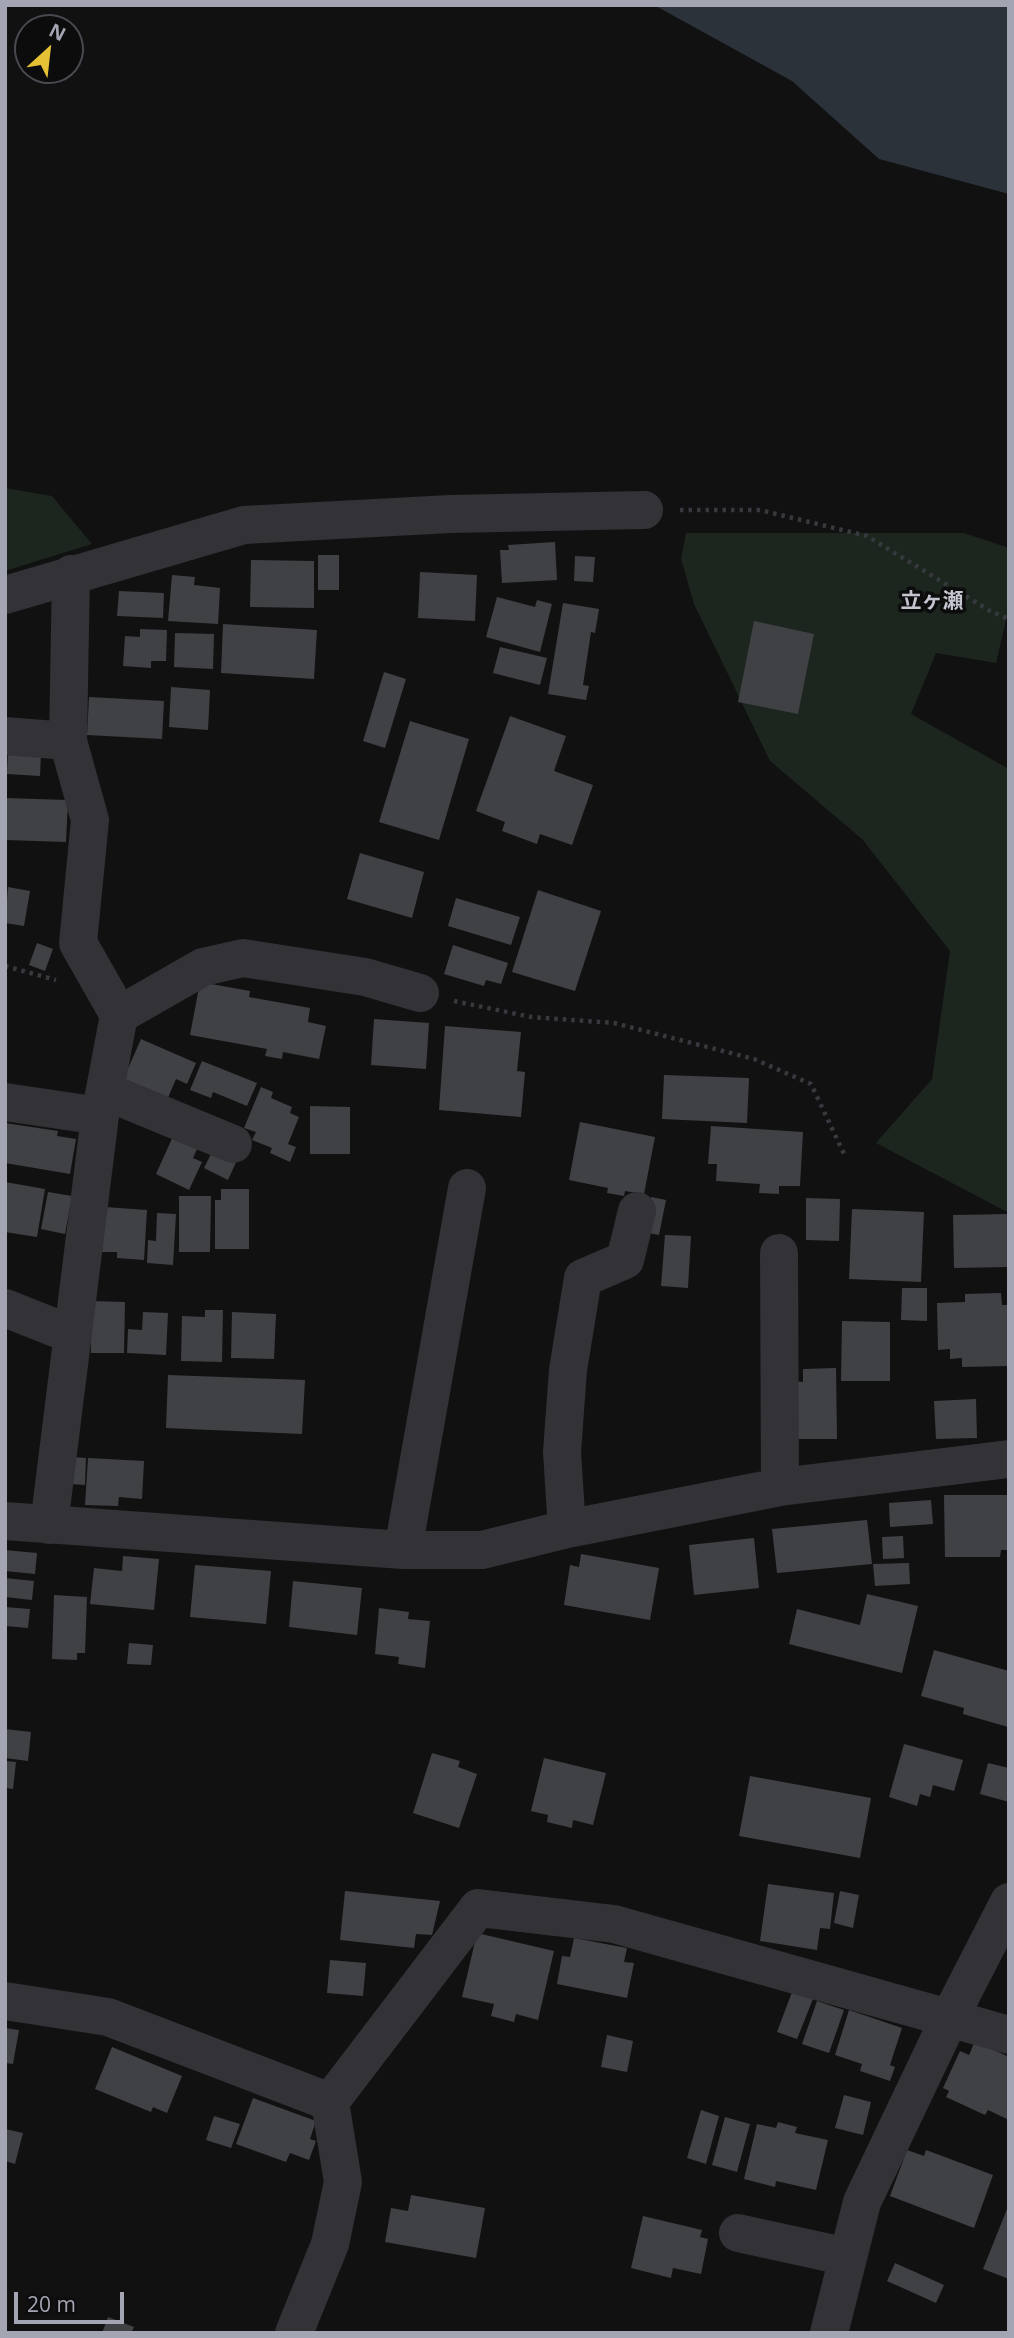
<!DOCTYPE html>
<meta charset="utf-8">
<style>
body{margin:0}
#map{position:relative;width:1014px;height:2338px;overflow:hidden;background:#111112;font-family:"Open Sans",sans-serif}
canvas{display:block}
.frame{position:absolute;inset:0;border:7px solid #a3a6b2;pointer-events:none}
.north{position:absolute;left:14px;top:14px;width:70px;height:70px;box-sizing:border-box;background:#0c0c0d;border:2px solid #484a4f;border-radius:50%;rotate:27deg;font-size:19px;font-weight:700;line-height:28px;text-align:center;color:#a3a6b2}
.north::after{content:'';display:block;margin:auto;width:24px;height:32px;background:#e5c136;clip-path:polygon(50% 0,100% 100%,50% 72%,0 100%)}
.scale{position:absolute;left:14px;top:2292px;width:110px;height:32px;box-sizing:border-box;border:4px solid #a3a6b2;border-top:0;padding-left:9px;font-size:21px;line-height:24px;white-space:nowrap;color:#a3a6b2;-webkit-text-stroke:5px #0c0c0d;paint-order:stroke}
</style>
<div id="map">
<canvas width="1014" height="2338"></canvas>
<div class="frame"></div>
<div class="north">N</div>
<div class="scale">20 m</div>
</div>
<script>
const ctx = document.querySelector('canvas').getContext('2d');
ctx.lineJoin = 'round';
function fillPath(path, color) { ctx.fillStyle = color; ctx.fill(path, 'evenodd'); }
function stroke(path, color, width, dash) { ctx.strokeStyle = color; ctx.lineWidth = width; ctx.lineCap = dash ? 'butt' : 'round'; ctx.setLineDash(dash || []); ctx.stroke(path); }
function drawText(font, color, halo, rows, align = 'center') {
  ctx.font = font + ' "Open Sans","Noto Sans JP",sans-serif'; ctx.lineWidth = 7; ctx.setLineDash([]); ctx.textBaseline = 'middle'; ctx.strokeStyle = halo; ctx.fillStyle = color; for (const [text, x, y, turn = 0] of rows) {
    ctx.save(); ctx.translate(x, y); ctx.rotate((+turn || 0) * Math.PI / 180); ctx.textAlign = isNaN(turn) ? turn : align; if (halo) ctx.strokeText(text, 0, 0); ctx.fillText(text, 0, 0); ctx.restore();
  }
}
const green = new Path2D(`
 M5,488L52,496L92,544L5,571Z
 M686,533H964L1009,548V607L996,663L936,653L911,714L1009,769V1213L876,1143L932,1079L950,951L862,839L770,761L694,604L681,559Z`);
const water = new Path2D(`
 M654,5H1009V194L879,159L792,81Z`);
const building = new Path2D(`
 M555,542L557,580L502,583L500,550H509L508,545Z
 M318,555H339V590H318Z
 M575,556L595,557L593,582L574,581Z
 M251,560L314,561V608L250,607Z
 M420,572L477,575L475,621L418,618Z
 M172,575L195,577L194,585L220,588L218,624L168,621Z
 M119,591L164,593L163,618L117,616Z
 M497,597L535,607L537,600L552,604L540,652L486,637Z
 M563,603L599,609L595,633L591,632L583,685L589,686L586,700L548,694Z
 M754,621L814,634L798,714L738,702Z
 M223,624L317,630L314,679L221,673Z
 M140,629L167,630L166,661H151V668L123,666L125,636L140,637Z
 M175,633L214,634L213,669L174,667Z
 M500,647L547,658L540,685L493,673Z
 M384,672L406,679L385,748L363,741Z
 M171,687L210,690L208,730L169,727Z
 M89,697L164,701L162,739L87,735Z
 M510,716L566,736L554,771L593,785L572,845L540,834L537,844L502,831L505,822L476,811Z
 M410,721L469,739L439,840L379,822Z
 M8,751L41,753L40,776L7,774Z
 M5,798L68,800L66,842L5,840Z
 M360,853L424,872L412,918L347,899Z
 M8,887L30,891L24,926L5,923Z
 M538,890L601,911L575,991L512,972Z
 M456,898L520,917L511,945L448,926Z
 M37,943L53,949L45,971L29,965Z
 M453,945L508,963L501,984L486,980L484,986L444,974Z
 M200,982L250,991L249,997L310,1008L308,1022L326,1026L319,1059L283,1052L282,1059L265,1056L267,1049L190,1035Z
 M374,1019L429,1023L426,1069L371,1065Z
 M445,1026L521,1032L517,1071L525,1072L521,1117L439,1110Z
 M141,1039L196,1063L187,1084L176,1079L167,1100L123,1080Z
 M202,1061L257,1083L247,1106L213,1092L211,1098L190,1090Z
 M664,1075L749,1078L747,1123L662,1119Z
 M261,1087L273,1092L271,1098L292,1107L290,1113L299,1117L288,1144L296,1147L290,1162L270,1153L272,1148L252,1140L256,1132L244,1128Z
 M310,1106L350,1107V1154H310Z
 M580,1122L655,1137L644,1194L625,1191L624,1196L607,1193L608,1188L569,1180Z
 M5,1123L58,1131L57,1136L76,1139L70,1174L5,1163Z
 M711,1126L803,1132L800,1186H779V1194L759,1193L760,1184L716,1181L717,1164H708Z
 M174,1134L199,1145L193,1158L202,1162L189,1190L156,1174Z
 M214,1148L237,1160L228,1180L204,1168Z
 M5,1182L45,1189L37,1237L5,1232Z
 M221,1189H249V1249H215V1200H221Z
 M48,1192L72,1196L65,1234L41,1229Z
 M179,1196H211L210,1252H179Z
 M651,1197L666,1200L659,1235L644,1232Z
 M806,1198L840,1199L839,1241L806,1240Z
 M105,1207L147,1210L144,1260L117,1258V1252H102Z
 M852,1209L924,1212L921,1282L849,1279Z
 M157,1213L176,1214L173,1265L147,1263L148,1240L156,1241Z
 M1009,1214V1267L954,1268L953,1215Z
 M665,1235L691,1236L688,1288L661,1286Z
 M902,1288H927V1321L901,1320Z
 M1001,1293L1002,1305H1009V1366L962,1367V1358L950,1359V1349L938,1350L937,1303L965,1302V1294Z
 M91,1301L125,1302L124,1353H91Z
 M205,1310H223L222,1362L181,1361L182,1316L205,1317Z
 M143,1312L168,1313L166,1355L127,1353L128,1329L142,1330Z
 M232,1312L276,1314L274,1359L231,1358Z
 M842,1321L890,1322V1381H841Z
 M836,1368L837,1439H792L791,1381L803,1382V1369Z
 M168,1375L305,1380L302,1434L166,1428Z
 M976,1399L977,1438L936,1439L934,1401Z
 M71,1457L86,1458L85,1485L70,1484Z
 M88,1458L144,1461L142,1499L119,1497L118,1506L85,1505Z
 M944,1495H1009V1550H1001L1000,1557H945Z
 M931,1500L933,1524L890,1527L889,1503Z
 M867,1520L872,1564L777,1573L772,1529Z
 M903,1536L904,1558L883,1559L882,1537Z
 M754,1538L759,1588L694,1595L689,1545Z
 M5,1550L37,1553L35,1574L5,1571Z
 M581,1554L659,1568L650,1620L564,1605L570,1565L579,1567Z
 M123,1556L159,1559L154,1610L90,1604L94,1568L122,1571Z
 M909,1563L910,1584L875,1586L873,1564Z
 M195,1565L271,1571L266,1624L190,1617Z
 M5,1578L34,1581L32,1600L5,1597Z
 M293,1581L362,1588L357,1635L289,1627Z
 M867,1594L918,1606L902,1673L789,1644L797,1609L860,1625Z
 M54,1595L87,1597L85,1653H77V1660L52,1659Z
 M5,1607L30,1609L28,1628L5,1626Z
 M379,1608L409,1612L408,1619L430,1621L425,1668L398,1664L399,1657L375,1654Z
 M129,1643L153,1645L151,1665L127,1664Z
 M934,1650L1009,1671L1008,1727L963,1714L964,1708L921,1696Z
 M5,1729L31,1732L28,1761L5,1758Z
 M904,1744L963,1760L954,1791L933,1785L930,1797L920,1794L917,1806L889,1797Z
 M432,1753L460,1761L458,1767L477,1774L459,1828L413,1813Z
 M544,1758L606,1773L593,1825L573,1820L572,1828L547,1822L548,1815L531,1811Z
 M5,1761L16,1762L13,1789L5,1788Z
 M988,1763L1009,1768V1802L980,1794Z
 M750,1776L871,1798L860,1858L739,1836Z
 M768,1884L834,1893L830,1929L820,1928L817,1950L760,1941Z
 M345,1891L440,1901L432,1935L416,1934L414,1948L340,1940Z
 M840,1891L859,1895L853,1928L834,1923Z
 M477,1933L554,1951L538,2020L516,2014L514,2022L491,2016L494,2004L462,1997Z
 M574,1938L627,1948L624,1962L634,1963L627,1998L557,1984L562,1956L570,1957Z
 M330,1960L366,1963L363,1996L327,1993Z
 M792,1992L813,1999L797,2039L777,2032Z
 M817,2001L844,2010L829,2053L802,2044Z
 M849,2010L902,2028L890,2065L895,2067L890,2081L860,2071L862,2064L835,2055Z
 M5,2028L19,2030L13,2064L5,2063Z
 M607,2035L633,2041L627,2072L601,2067Z
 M975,2041L1009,2057V2120L988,2110L985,2115L946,2097L949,2091L943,2088L960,2051L969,2055Z
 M112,2047L182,2076L167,2113L153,2107L151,2112L95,2089Z
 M844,2095L871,2102L863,2135L835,2128Z
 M253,2098L316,2121L310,2139L316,2141L309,2160L290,2153L286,2162L236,2144Z
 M701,2110L719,2116L706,2164L687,2158Z
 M214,2116L240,2124L231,2148L206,2140Z
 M725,2117L750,2124L737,2172L712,2165Z
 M778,2122L797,2127L795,2133L828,2140L816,2190L776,2181L775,2187L744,2179L757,2124L776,2128Z
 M5,2129L23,2133L15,2164L5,2161Z
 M907,2150L924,2156L926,2150L993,2175L974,2228L890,2196Z
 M411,2195L485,2208L476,2258L385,2242L391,2208L408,2211Z
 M1009,2204V2279L983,2269Z
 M643,2216L702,2230L700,2237L708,2239L701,2274L673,2268L671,2278L631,2268Z
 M895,2263L944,2285L936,2303L887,2281Z
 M108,2317L134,2327L131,2333H102Z`);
const path = new Path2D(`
 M680,510H760L867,536L990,611L1009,619
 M5,966L56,980
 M454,1001L531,1017L614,1023L754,1059L811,1084L846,1158`);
const minor = new Path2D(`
 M5,595L244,525L450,514L644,510
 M5,736L68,741
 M119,1015L203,967L243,958L365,977L420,993
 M105,1091L233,1144
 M5,1102L100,1116
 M779,1253L780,1487
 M5,1308L73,1335
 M5,1521L403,1550H482L567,1529L780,1487L1009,1459
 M49,1525L100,1116L119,1015L78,943L90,820L68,741L71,574
 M567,1529L562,1452L568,1370L583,1278L625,1260L637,1211
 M403,1550L467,1188
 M5,2001L108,2017L330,2102
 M738,2233L848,2257
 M294,2333L330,2244L343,2182L330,2102L478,1908L614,1924L1009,2035
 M829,2333L862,2202L950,2017L1009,1902`);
const neighbourhoodNames = [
 ["立ヶ瀬",932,602]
];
fillPath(green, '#1d251f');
fillPath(water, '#2b323a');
fillPath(building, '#404145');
stroke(path, '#38393e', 4.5, [3.5, 5]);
stroke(minor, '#323237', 38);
drawText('bold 21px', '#c4c5ce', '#0c0c0d', neighbourhoodNames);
</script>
